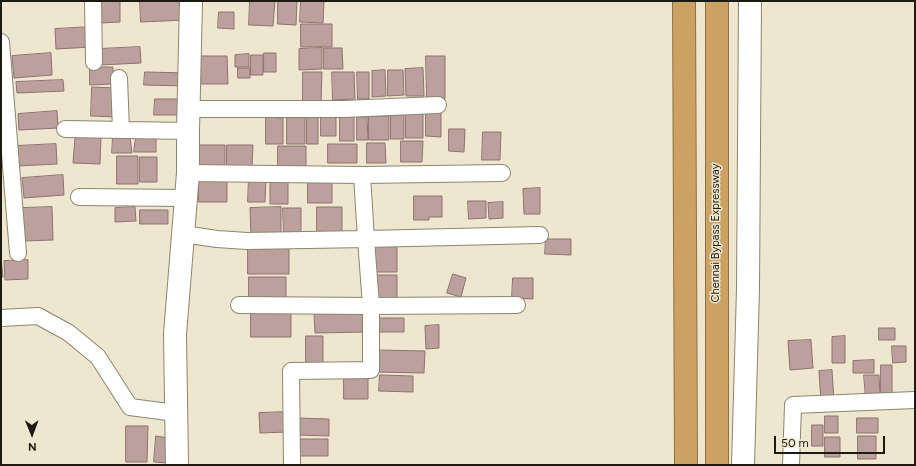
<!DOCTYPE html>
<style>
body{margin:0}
#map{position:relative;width:916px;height:466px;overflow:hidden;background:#eee6ce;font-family:Figtree,sans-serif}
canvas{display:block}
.frame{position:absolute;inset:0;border:2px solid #1d1a11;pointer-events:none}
.north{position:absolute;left:12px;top:414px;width:40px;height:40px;-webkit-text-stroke:3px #eee6ce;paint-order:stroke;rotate:179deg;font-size:11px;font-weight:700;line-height:16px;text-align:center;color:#1d1a11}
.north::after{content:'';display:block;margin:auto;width:14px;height:18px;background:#1d1a11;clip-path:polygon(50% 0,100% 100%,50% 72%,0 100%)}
.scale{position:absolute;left:774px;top:436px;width:111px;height:18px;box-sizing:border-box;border:2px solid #1d1a11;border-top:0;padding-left:5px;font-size:12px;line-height:14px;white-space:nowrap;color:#1d1a11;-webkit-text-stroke:3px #eee6ce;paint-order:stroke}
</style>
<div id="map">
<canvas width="916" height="466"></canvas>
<div class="frame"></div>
<div class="north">N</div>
<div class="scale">50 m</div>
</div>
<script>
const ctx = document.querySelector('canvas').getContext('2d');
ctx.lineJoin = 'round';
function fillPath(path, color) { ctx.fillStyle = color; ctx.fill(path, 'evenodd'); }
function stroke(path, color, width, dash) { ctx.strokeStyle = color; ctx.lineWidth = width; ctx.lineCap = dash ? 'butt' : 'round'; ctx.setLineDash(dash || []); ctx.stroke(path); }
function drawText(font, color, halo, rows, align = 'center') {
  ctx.font = font + ' Figtree,sans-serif'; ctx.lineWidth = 3; ctx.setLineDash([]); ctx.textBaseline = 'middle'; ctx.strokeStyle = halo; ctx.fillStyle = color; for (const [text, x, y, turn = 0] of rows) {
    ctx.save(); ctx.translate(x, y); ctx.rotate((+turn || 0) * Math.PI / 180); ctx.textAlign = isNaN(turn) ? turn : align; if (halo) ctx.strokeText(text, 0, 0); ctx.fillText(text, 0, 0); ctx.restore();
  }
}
const building = new Path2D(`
 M99,1H120V22L100,23Z
 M140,1H184L185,20L141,22Z
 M250,1H275L273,26L249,25Z
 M278,1H297L296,25L278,24Z
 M301,1H324L323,23L300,22Z
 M219,12H234V29L218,28Z
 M301,24H332V47H301Z
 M91,27L92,47L56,49L55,29Z
 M140,47L141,63L100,65L99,49Z
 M322,48V69L299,70V49Z
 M324,48H342L343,69H324Z
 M51,53L52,75L14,78L12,56Z
 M264,53H276V72H264Z
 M249,54V67H235V55Z
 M251,55H263V75H251Z
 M201,56H227L228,84H201Z
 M426,56H445V99H427Z
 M90,67H113V84L90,85Z
 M238,68H250V78H238Z
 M423,68L424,96H406L405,69Z
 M385,70L386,96L372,97V71Z
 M388,70H403L404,95L388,96Z
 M145,72L187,73V86L144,85Z
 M303,72H322L321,104H303Z
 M332,72H354L355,99L333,100Z
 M357,72H369V99H358Z
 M63,80L64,91L17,93L16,82Z
 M92,87L117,88L116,117L91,116Z
 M155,99H184V115H154Z
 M57,111L58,128L19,130L18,114Z
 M406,111H423V138H406Z
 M426,112H441V137L426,136Z
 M391,115H404V139H391Z
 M307,116L318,117V144H307Z
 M321,116H336V136H321Z
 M369,116H389V140H369Z
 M266,117L283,118V144H266Z
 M287,117H305V144H287Z
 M340,117H354V141H340Z
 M357,117H367L368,140H357Z
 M449,129H465L464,152L449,151Z
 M483,132H501L500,160H482Z
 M101,136L100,164L73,163L75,138Z
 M113,137H130L132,153H112Z
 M136,137H156V152H134Z
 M401,141H423L422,162H401Z
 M367,143H385L386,163H367Z
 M56,144L57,164L17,166L16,146Z
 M328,144H357V163H328Z
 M197,145H225V168H197Z
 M227,145H253L252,167H227Z
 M278,146H306V167H278Z
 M117,156H138V184H117Z
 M140,157H157V182H140Z
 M63,175L64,195L24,198L22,178Z
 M249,176L266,177L265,202H248Z
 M288,178V204H270V179Z
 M199,179H227V202H199Z
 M308,181H332V203H308Z
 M540,188V214H524L523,189Z
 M414,196H442V217H429V220H414Z
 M468,201H486V218L469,219Z
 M503,202V218L489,219L488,203Z
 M52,207L53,240L23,241L22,208Z
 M135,207L136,221L115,222V208Z
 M281,207V237H251L250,208Z
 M317,207H342V236L317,235Z
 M283,208H301V235H284Z
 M140,210H168V224H140Z
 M546,239H571V255L545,254Z
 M248,245H289V274H248Z
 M374,245H397V272H374Z
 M1,258L3,277H1Z
 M28,260V279L5,280L4,261Z
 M453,274L466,278L461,297L447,293Z
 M373,275H397V299H373Z
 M249,277H286V301H249Z
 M513,278H533V299L512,298Z
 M251,311H291V337H251Z
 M365,312L366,332L315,333L314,314Z
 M378,318H404V332H378Z
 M439,325V348L426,349L425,326Z
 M879,328H895V340H879Z
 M306,336H323V363H306Z
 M845,336V363H832V337Z
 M811,340L813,368L790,370L788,341Z
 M892,346H906V362L893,363Z
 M378,350L425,351L424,373L377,372Z
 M874,360V373H853V361Z
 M881,365H892V396H881Z
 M832,370L834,401L821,402L819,371Z
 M344,373L368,374V399H344Z
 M380,375L413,376V392L379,391Z
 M864,375H879L880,397L866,398Z
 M286,412L287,432L260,433L259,413Z
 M825,416H838V433H825Z
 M298,418L329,419V436L298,435Z
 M857,418H878V433H857Z
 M812,425H823V446H812Z
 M126,426H148L147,462H126Z
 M156,436L168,438V463L154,462Z
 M858,436H876V459H858Z
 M825,437H840V457H825Z
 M294,439H328V456H294Z`);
const street = new Path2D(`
 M93,1L94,62
 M1,42L18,253
 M119,78L121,130
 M189,109H344L438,105
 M65,129L188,131
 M362,175L502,173
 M79,197L186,198
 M183,234L217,239L247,241L366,239L362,175L188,173
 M239,305L371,306L517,305
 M1,318L38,316L69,333L98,357L130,407L176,413
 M292,465L291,371L371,370V306L366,239L540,235
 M791,465L793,405L915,400`);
const secondary = new Path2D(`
 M177,465L175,334L188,173V131L191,1
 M743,465L748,289L750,1`);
const highway = new Path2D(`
 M684,1L686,465
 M717,1V465`);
const streetNames = [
 ["Chennai Bypass Expressway",716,233,-90]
];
fillPath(building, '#bca09e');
stroke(building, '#8c7270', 1);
stroke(street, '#8c856e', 18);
stroke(secondary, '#8c856e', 24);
stroke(highway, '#8e7246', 24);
stroke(street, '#fff', 16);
stroke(secondary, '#fff', 22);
stroke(highway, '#cba263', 22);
drawText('11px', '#1d1a11', '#eee6ce', streetNames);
</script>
